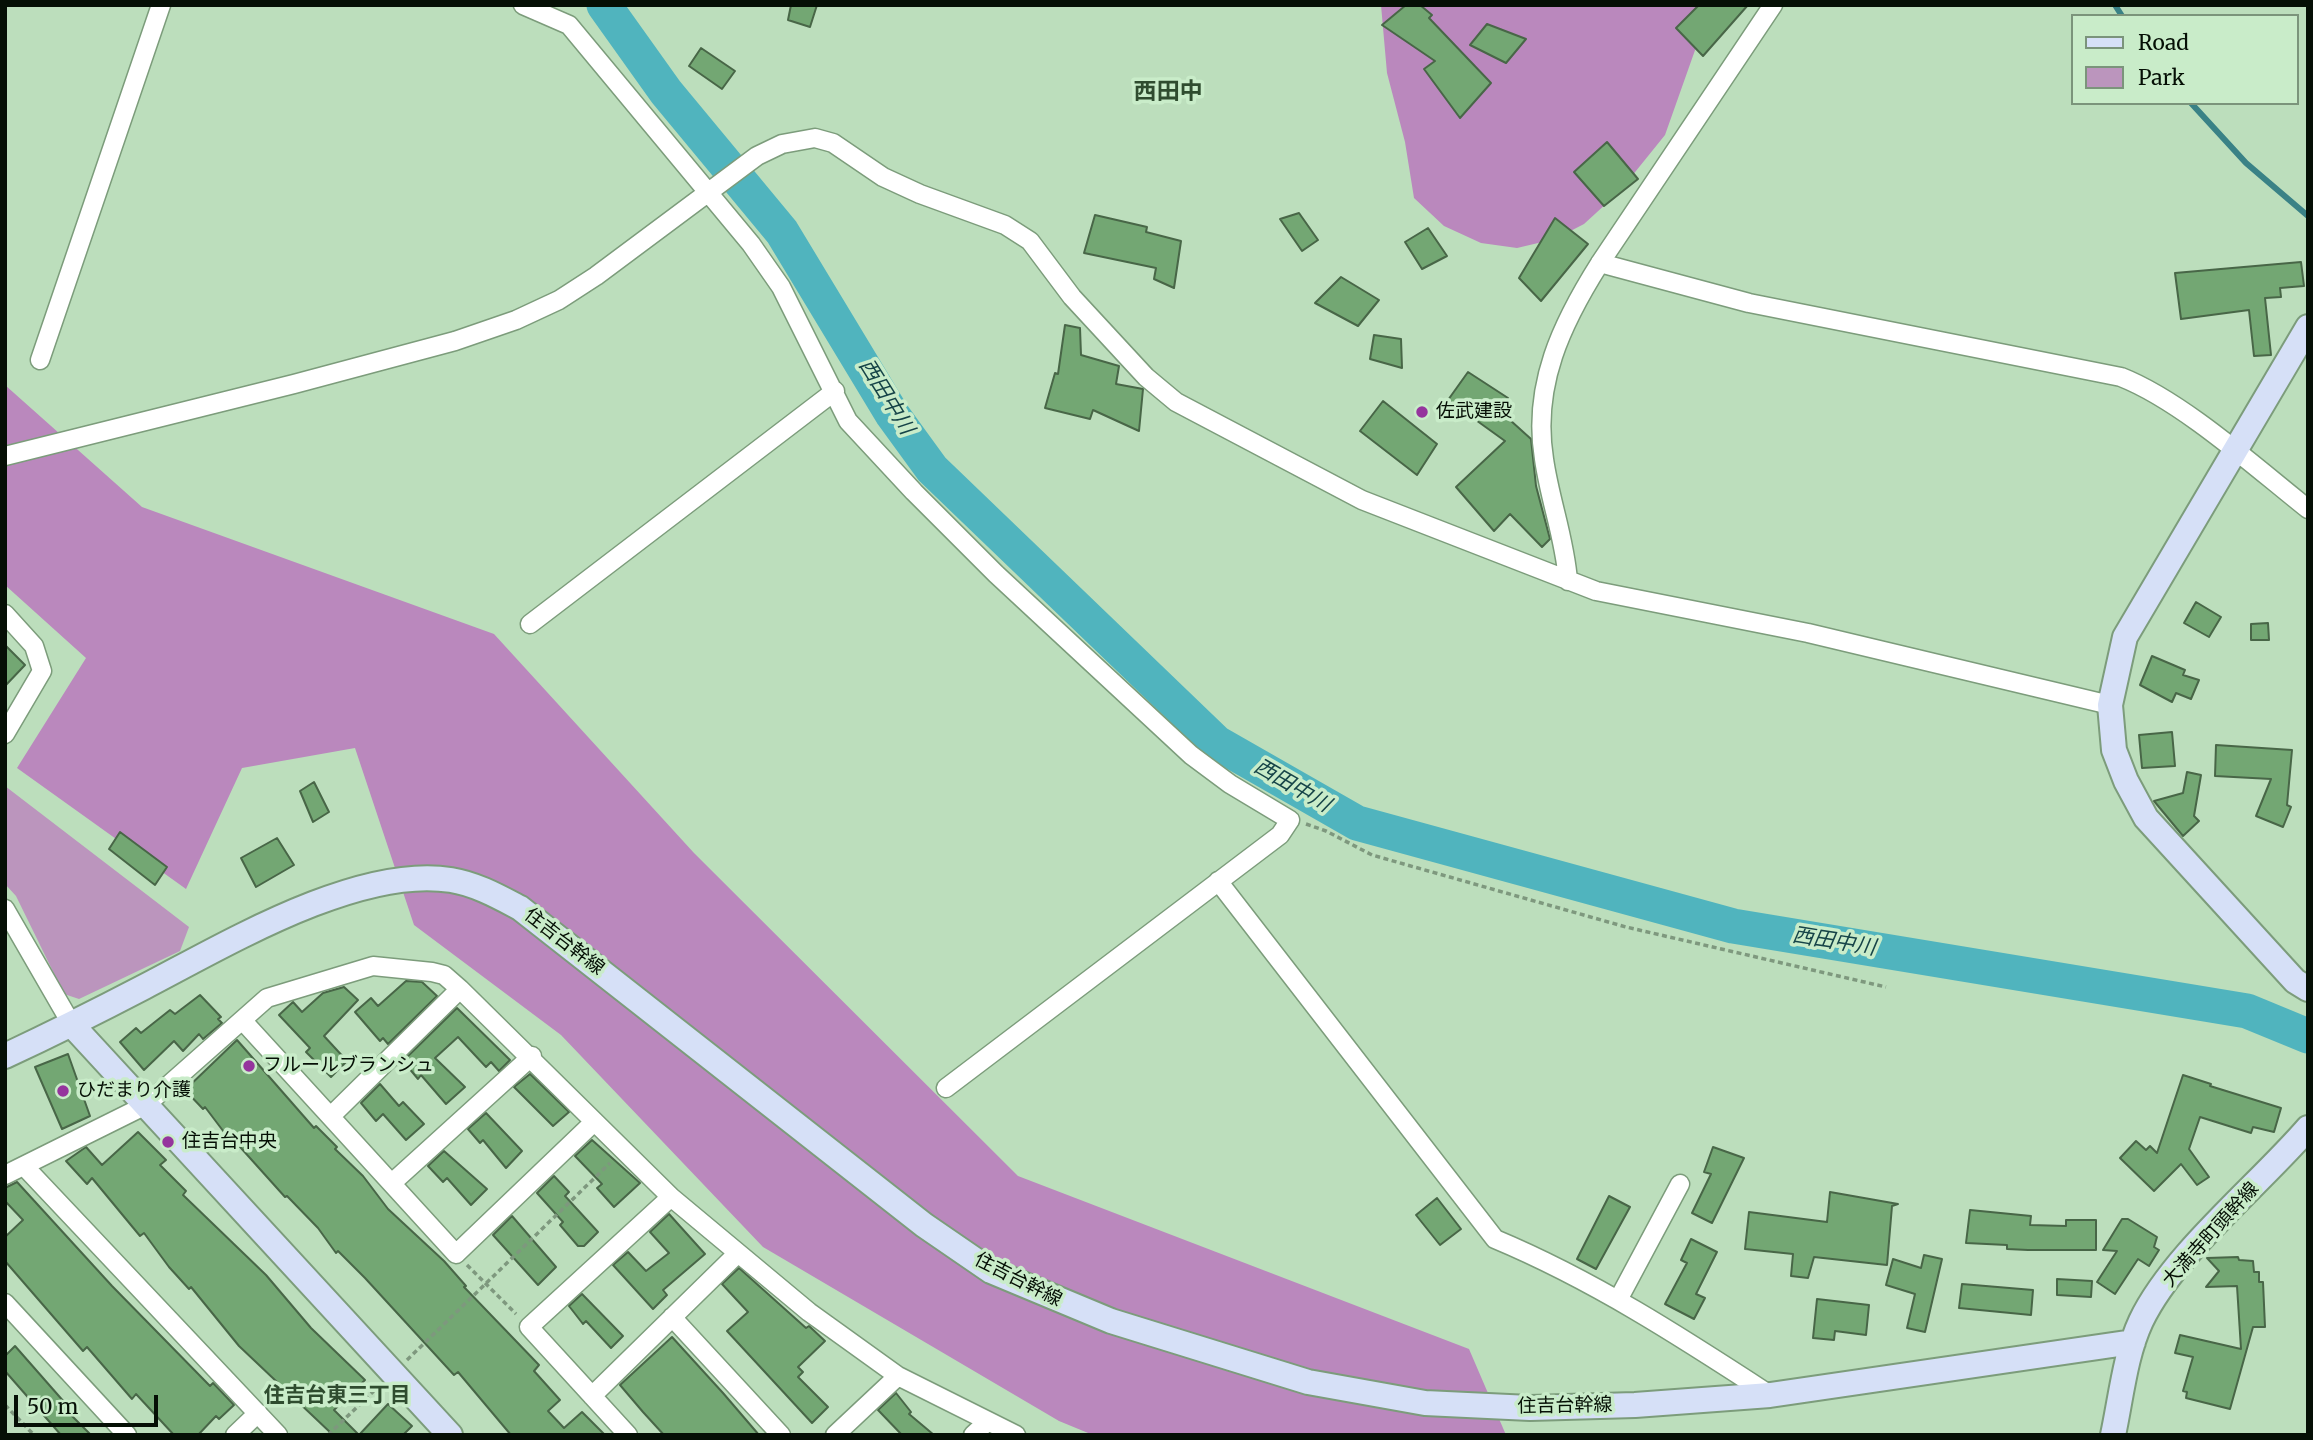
<!DOCTYPE html>
<meta charset="utf-8">
<style>
body{margin:0}
#map{position:relative;width:2313px;height:1440px;overflow:hidden;background:#bcdebc;font-family:Merriweather,serif}
canvas{display:block}
.frame{position:absolute;inset:0;border:7px solid #050f05;pointer-events:none}
.legend{position:absolute;left:2071px;top:14px;width:228px;height:91px;box-sizing:border-box;background:#c9ecc9;border:2px solid #7b947b;margin:0;padding:9px 12px;list-style:none;font-size:21px;color:#050f05}
.legend li{display:flex;align-items:center;gap:14px;height:35px}
.legend b{width:35px;border:2px solid #7b947b}
.scale{position:absolute;left:14px;top:1395px;width:144px;height:32px;box-sizing:border-box;border:4px solid #050f05;border-top:0;padding-left:9px;font-size:21px;line-height:24px;white-space:nowrap;color:#050f05;-webkit-text-stroke:5px #c9ecc9;paint-order:stroke}
</style>
<div id="map">
<canvas width="2313" height="1440"></canvas>
<div class="frame"></div>
<ul class="legend">
<li><b style="height:9px;background:#d6e0f7"></b>Road</li>
<li><b style="height:19px;background:#bb95bd"></b>Park</li>
</ul>
<div class="scale">50 m</div>
</div>
<script>
const ctx = document.querySelector('canvas').getContext('2d');
ctx.lineJoin = 'round';
function fillPath(path, color) { ctx.fillStyle = color; ctx.fill(path, 'evenodd'); }
function stroke(path, color, width, dash) { ctx.strokeStyle = color; ctx.lineWidth = width; ctx.lineCap = dash ? 'butt' : 'round'; ctx.setLineDash(dash || []); ctx.stroke(path); }
function drawText(font, color, halo, rows, align = 'center') {
  ctx.font = font + ' Merriweather,"Noto Sans JP",serif'; ctx.lineWidth = 7; ctx.setLineDash([]); ctx.textBaseline = 'middle'; ctx.strokeStyle = halo; ctx.fillStyle = color; for (const [text, x, y, turn = 0] of rows) {
    ctx.save(); ctx.translate(x, y); ctx.rotate((+turn || 0) * Math.PI / 180); ctx.textAlign = isNaN(turn) ? turn : align; if (halo) ctx.strokeText(text, 0, 0); ctx.fillText(text, 0, 0); ctx.restore();
  }
}
const green = new Path2D(`
 M5,786L189,927L180,951L79,999L64,994L16,896L5,884Z`);
const forest = new Path2D(`
 M1381,5H1711L1665,135L1619,192L1584,224L1555,239L1517,248L1481,243L1444,226L1414,198L1405,142L1387,73Z
 M5,385L142,507L494,634L694,853L1018,1176L1469,1349L1506,1435H1093L1059,1421L763,1247L561,1035L414,925L355,748L242,768L186,889L17,768L86,658L5,585Z`);
const stream = new Path2D(`
 M2115,5L2122,16
 M2191,103L2246,163L2308,216`);
const river = new Path2D(`
 M604,5L666,92L782,232L892,414L932,469L1217,743L1357,823L1733,926L2247,1011L2308,1036`);
const building = new Path2D(`
 M791,5H817L810,27L788,20Z
 M1406,5H1420L1432,15L1429,18L1491,83L1460,118L1424,69L1435,61L1382,25Z
 M1699,5H1748L1703,56L1676,28Z
 M1487,24L1526,39L1506,63L1470,45Z
 M701,48L735,71L722,89L689,66Z
 M1607,142L1638,179L1604,206L1574,172Z
 M1299,213L1318,240L1302,251L1280,219Z
 M1095,215L1147,227L1146,232L1181,241L1174,288L1154,279L1156,268L1084,253Z
 M1555,218L1588,244L1541,301L1519,278Z
 M1428,228L1447,256L1422,269L1405,242Z
 M2301,262L2304,286L2280,288L2281,297L2265,298L2271,355L2254,356L2249,310L2181,319L2175,273Z
 M1341,277L1379,300L1358,326L1315,303Z
 M1065,325L1080,328L1081,355L1119,366L1116,384L1143,389L1139,431L1093,410L1090,419L1045,408L1055,373L1058,374Z
 M1374,335L1401,339L1402,368L1370,359Z
 M1468,372L1508,398L1500,411L1531,439L1536,486L1550,539L1542,547L1510,514L1494,531L1456,487L1505,441L1448,400Z
 M1383,401L1437,444L1417,475L1360,431Z
 M2196,602L2221,617L2209,637L2184,623Z
 M2268,623L2269,640H2251V624Z
 M5,645L25,665L5,686Z
 M2152,656L2185,670L2183,675L2199,680L2191,699L2176,693L2172,702L2140,685Z
 M2172,732L2175,766L2142,768L2139,735Z
 M2216,745L2292,750L2287,805L2291,807L2283,827L2256,816L2271,779L2215,776Z
 M2187,772L2201,775L2194,816L2199,821L2183,836L2154,801L2183,793Z
 M314,782L329,812L313,822L300,791Z
 M120,832L167,867L155,885L109,849Z
 M277,838L294,865L256,887L241,858Z
 M406,981L422,982L437,996L388,1044L383,1038L380,1041L355,1012L371,998L378,1006Z
 M344,987L358,1000L324,1036L347,1061L331,1077L306,1052L310,1048L279,1015L293,1002L302,1012L323,993Z
 M200,995L221,1017L218,1019L222,1023L203,1039L199,1034L183,1051L174,1041L144,1070L120,1042L136,1028L141,1033L170,1010L175,1014Z
 M457,1008L510,1060L499,1071L491,1062L486,1067L458,1037L435,1058L465,1087L446,1104L421,1075L418,1079L403,1061Z
 M237,1040L314,1128L316,1126L337,1147L335,1149L363,1176L388,1209L444,1261L466,1286L464,1287L539,1365L534,1371L560,1400L548,1411L564,1428L582,1412L605,1435H511L458,1372L454,1375L365,1278L338,1251L336,1253L318,1228L287,1196L285,1197L232,1138L230,1140L205,1107L203,1109L185,1090Z
 M68,1054L90,1116L62,1129L35,1067Z
 M530,1074L569,1112L553,1126L514,1087Z
 M2183,1075L2211,1084L2210,1086L2281,1108L2274,1132L2253,1127L2251,1133L2200,1117L2189,1149L2209,1177L2197,1185L2181,1164L2154,1191L2120,1158L2136,1141L2146,1150L2150,1146L2157,1153Z
 M380,1084L399,1106L403,1102L424,1124L406,1140L383,1114L376,1121L361,1103Z
 M486,1113L522,1151L506,1168L483,1140L480,1143L468,1129Z
 M138,1132L166,1160L160,1165L186,1191L183,1195L266,1275L311,1328L365,1380L334,1410L359,1435L388,1404L412,1426L403,1435H333L239,1346L191,1287L189,1289L169,1267L144,1233L140,1236L92,1178L87,1184L66,1161L86,1147L102,1165Z
 M592,1140L640,1183L614,1207L597,1188L602,1184L575,1156Z
 M1713,1147L1744,1158L1712,1223L1692,1213L1711,1174L1704,1172Z
 M444,1151L487,1189L471,1205L447,1178L443,1182L428,1166Z
 M554,1176L569,1192L565,1196L598,1232L584,1246H578L560,1225L563,1222L537,1193Z
 M17,1182L112,1286L210,1386L213,1383L234,1405L219,1419L216,1416L198,1435H174L136,1394L132,1399L87,1347L83,1351L5,1261V1237L23,1220L5,1201V1188Z
 M1830,1192L1898,1204L1892,1206L1887,1265L1814,1257L1808,1278L1791,1276L1793,1254L1745,1249L1749,1212L1827,1222Z
 M1609,1196L1630,1207L1596,1269L1577,1259Z
 M1437,1198L1461,1229L1440,1245L1416,1215Z
 M1970,1210L2031,1216L2030,1225L2066,1226V1220H2096V1250H2028L2007,1249V1245L1966,1243Z
 M669,1214L705,1254L663,1290L667,1295L653,1309L613,1265L628,1252L646,1271L669,1253L650,1232Z
 M512,1216L556,1267L538,1285L493,1235Z
 M2122,1219H2128L2157,1237L2154,1247L2159,1250L2149,1266L2138,1259L2115,1294L2097,1282L2117,1251L2103,1250Z
 M1691,1239L1717,1252L1696,1294L1705,1298L1694,1319L1665,1304L1687,1263L1681,1260Z
 M1924,1255L1942,1259L1925,1332L1907,1328L1915,1294L1886,1285L1893,1259L1921,1268Z
 M2238,1257L2239,1260L2253,1261L2254,1272H2259V1282H2263L2265,1327H2253L2230,1409L2186,1398L2187,1392L2183,1391L2193,1357L2175,1353L2180,1335L2241,1349L2237,1286L2206,1287L2219,1271L2207,1258Z
 M739,1268L806,1328L809,1326L825,1341L798,1367L803,1372L798,1377L828,1407L812,1423L727,1331L748,1312L722,1284Z
 M2057,1279L2092,1281L2091,1297L2057,1295Z
 M1962,1284L2033,1290L2031,1315L1959,1308Z
 M582,1294L623,1336L611,1348L586,1321L583,1324L569,1306Z
 M1817,1299L1869,1305L1866,1335L1835,1331L1834,1340L1813,1338Z
 M672,1337L723,1393L759,1435H664L643,1412L620,1385Z
 M15,1346L65,1403L62,1406L91,1435H61L5,1371V1356Z
 M896,1393L911,1412L909,1414L934,1435H902L878,1410Z`);
const path = new Path2D(`
 M1306,824L1326,831L1372,855L1626,927L1886,987
 M467,1265L516,1314
 M407,1360L610,1163
 M5,1405L34,1435
 M328,1435L378,1387`);
const street = new Path2D(`
 M523,5L569,25L751,244L781,287L848,421L914,492L996,574L1191,755L1230,784L1290,820L1280,835L946,1088
 M1600,263L1749,303L2121,377C2182,401 2255,467 2308,509
 M40,360L161,5
 M5,456L294,384L455,341L516,320L559,300L596,276L757,156L782,144L815,138L833,143L883,177L920,194L1005,225L1030,241L1072,297L1146,377L1176,402L1362,500L1596,591L1808,633L2110,705
 M1568,581C1565,539 1550,501 1544,459C1532,385 1562,323 1600,263L1773,5
 M5,614L34,646L42,671L5,734
 M530,624L835,391
 M1218,881L1495,1239C1593,1280 1681,1337 1770,1395
 M5,909L72,1025
 M243,1021L456,1254L594,1122
 M331,1116L460,989
 M24,1166L278,1435
 M5,1175L146,1105L267,998L373,966L432,972L444,975L460,989L671,1197L809,1312L898,1376L1016,1435
 M393,1182L532,1056
 M1618,1300L1680,1184
 M5,1303L127,1435
 M672,1317L781,1435
 M592,1396L738,1253
 M235,1435L258,1413
 M628,1435L529,1327L671,1197
 M835,1435L898,1376
 M973,1435L987,1422`);
const secondary = new Path2D(`
 M2308,327L2125,637L2110,705L2114,750L2126,781L2146,818L2295,981L2308,989
 M72,1025L450,1435
 M5,1056C52,1034 98,1011 144,987C225,945 358,865 451,880C476,884 499,897 520,908L924,1225L991,1271L1111,1321L1308,1382L1425,1403L1530,1408L1635,1405L1770,1395L2133,1342
 M2113,1435C2121,1398 2125,1355 2141,1321C2173,1254 2258,1186 2308,1128`);
const markers = [
 [1422,412,7,"#95359d"],
 [249,1066,7,"#95359d"],
 [63,1091,7,"#95359d"],
 [168,1142,7,"#95359d"]
];
const poiNames = [
 ["佐武建設",1436,412],
 ["フルールブランシュ",263,1066],
 ["ひだまり介護",77,1091],
 ["住吉台中央",182,1142]
];
const streetNames = [
 ["住吉台幹線",564,942,38],
 ["大満寺町頭幹線",2211,1235,-48],
 ["住吉台幹線",1018,1280,27],
 ["住吉台幹線",1565,1406,-1]
];
const waterNames = [
 ["西田中川",886,397,58],
 ["西田中川",1292,786,30],
 ["西田中川",1834,942,9]
];
const neighbourhoodNames = [
 ["住吉台東三丁目",337,1396]
];
const quarterNames = [
 ["西田中",1168,92]
];
fillPath(green, '#bb95bd');
fillPath(forest, '#ba88bd');
stroke(stream, '#3a8286', 6);
stroke(river, '#50b4be', 35);
fillPath(building, '#73a773');
stroke(building, '#486647', 2);
stroke(street, '#7c9c7b', 21);
stroke(secondary, '#7c9c7b', 28);
stroke(path, '#7e987e', 3.5, [5, 3.5]);
stroke(street, '#fff', 18);
stroke(secondary, '#d6e0f7', 24);
for (const [x, y, r, color] of markers) { const dot = new Path2D(); dot.arc(x, y, r, 0, 2 * Math.PI); ctx.fillStyle = color; ctx.fill(dot); stroke(dot, '#c9ecc9', 2.5); }
drawText('19px', '#050f05', '#c9ecc9', poiNames, 'left');
drawText('19px', '#050f05', '#c9ecc9', streetNames);
drawText('italic 21px', '#164448', '#c9ecc9', waterNames);
drawText('bold 21px', '#2f4c2f', '#c9ecc9', neighbourhoodNames);
drawText('bold 23px', '#2f4c2f', '#c9ecc9', quarterNames);
</script>
